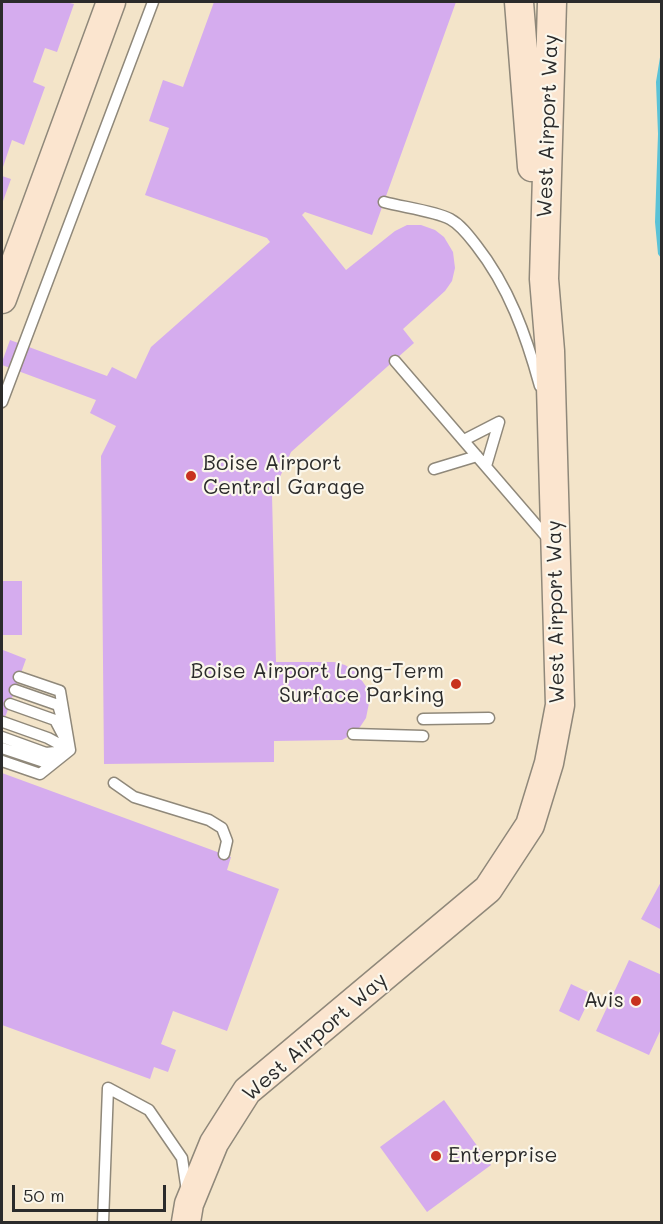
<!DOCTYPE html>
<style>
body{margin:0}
#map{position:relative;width:663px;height:1224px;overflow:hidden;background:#f3e4c9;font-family:Mali,sans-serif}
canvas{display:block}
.frame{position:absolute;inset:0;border:3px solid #2b2b2b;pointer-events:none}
.scale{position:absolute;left:12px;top:1185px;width:154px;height:27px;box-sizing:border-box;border:3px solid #2b2b2b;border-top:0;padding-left:8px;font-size:18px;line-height:21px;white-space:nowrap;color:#2b2b2b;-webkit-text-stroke:4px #fbf7ec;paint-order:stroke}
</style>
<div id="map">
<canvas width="663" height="1224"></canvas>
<div class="frame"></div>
<div class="scale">50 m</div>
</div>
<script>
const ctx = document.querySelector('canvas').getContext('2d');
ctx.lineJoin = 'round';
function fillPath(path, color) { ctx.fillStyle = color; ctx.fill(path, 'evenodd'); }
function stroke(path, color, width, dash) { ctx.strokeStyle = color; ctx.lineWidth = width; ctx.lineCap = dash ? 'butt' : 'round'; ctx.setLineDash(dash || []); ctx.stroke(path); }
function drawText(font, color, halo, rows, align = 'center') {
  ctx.font = font + ' Mali,sans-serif'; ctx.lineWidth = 4.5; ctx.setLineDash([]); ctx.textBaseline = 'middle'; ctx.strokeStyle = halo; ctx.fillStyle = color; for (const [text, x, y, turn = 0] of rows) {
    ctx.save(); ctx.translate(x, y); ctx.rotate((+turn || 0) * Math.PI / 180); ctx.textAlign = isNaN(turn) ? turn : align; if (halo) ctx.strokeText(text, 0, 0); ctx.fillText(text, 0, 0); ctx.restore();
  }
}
const water = new Path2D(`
 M661,51V258L658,254L655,222L658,134L656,82Z`);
const building = new Path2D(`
 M2,2H66L74,4L57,52L45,48L33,82L45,87L24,145L12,140L2,170Z
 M214,2H456L372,235L305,212L302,215L346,270L395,231L407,225H421L435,230L444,237L453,252L455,268L452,281L445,291L403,329L414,343L291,452L272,495L276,662H334L345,665L356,672L367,688L369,703L366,718L360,727L353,734L342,740L274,741V762L104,764L101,456L116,426L90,413L96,400L2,365V362L10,340L107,376L112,367L136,379L151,347L270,242L267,238L145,195L169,128L149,121L163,80L183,87Z
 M2,176L11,179L2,204Z
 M2,581H22V635H2Z
 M3,650L26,659L2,726V655Z
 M2,773L231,857L227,870L279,889L227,1031L173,1011L161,1044L176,1050L168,1072L154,1067L150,1079L2,1025Z
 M662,880V930L641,919Z
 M629,960L662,975V1027L649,1055L596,1031Z
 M571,984L592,994L579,1021L559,1011Z
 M444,1100L491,1165L427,1212L380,1147Z`);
const lane = new Path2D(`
 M384,202C402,207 435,211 450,219C461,225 469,236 476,245C509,287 526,335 540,386
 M395,361L550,541
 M2,402L153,2
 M464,440L499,422
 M486,466L499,422
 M434,469L477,456
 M19,677L60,691L70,750
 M15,690L58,705L61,715
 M10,704L55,720L65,739
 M423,719L489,718
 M3,722L48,738L70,750
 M353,734L423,736
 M2,737L46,753L64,751
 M2,748L47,763L54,759
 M2,761L40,774L70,750
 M114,783L134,797L209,820L222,828L227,841L224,854
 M103,1222L108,1088L149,1110L182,1158L187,1191`);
const secondary = new Path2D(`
 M519,2L532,167
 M2,299L111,2
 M186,1222L189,1204L214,1143L247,1091L488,889L530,825L549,763L560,705L550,351L544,279L552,2`);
const markers = [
 [191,476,6,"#c8321e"],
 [456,684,6,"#c8321e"],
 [636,1001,6,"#c8321e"],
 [436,1156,6,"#c8321e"]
];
const streetNames = [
 ["West Airport Way",548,126,-88],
 ["West Airport Way",556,612,-91],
 ["West Airport Way",315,1037,-41]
];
const poiNames = [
 ["Boise Airport",203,464],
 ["Central Garage",203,488],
 ["Boise Airport Long-Term",444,672,"right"],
 ["Surface Parking",444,696,"right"],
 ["Avis",624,1001,"right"],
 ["Enterprise",448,1156]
];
fillPath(water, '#5ac2d7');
fillPath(building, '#d5acee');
stroke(lane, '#8f887a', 13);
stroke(secondary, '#8f887a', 31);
stroke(lane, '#fff', 10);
stroke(secondary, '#fbe5cf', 28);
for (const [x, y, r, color] of markers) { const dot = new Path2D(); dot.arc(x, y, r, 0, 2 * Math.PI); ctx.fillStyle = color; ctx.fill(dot); stroke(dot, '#fbf7ec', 2); }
drawText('21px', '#2b2b2b', '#fbf7ec', streetNames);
drawText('21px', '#2b2b2b', '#fbf7ec', poiNames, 'left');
</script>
